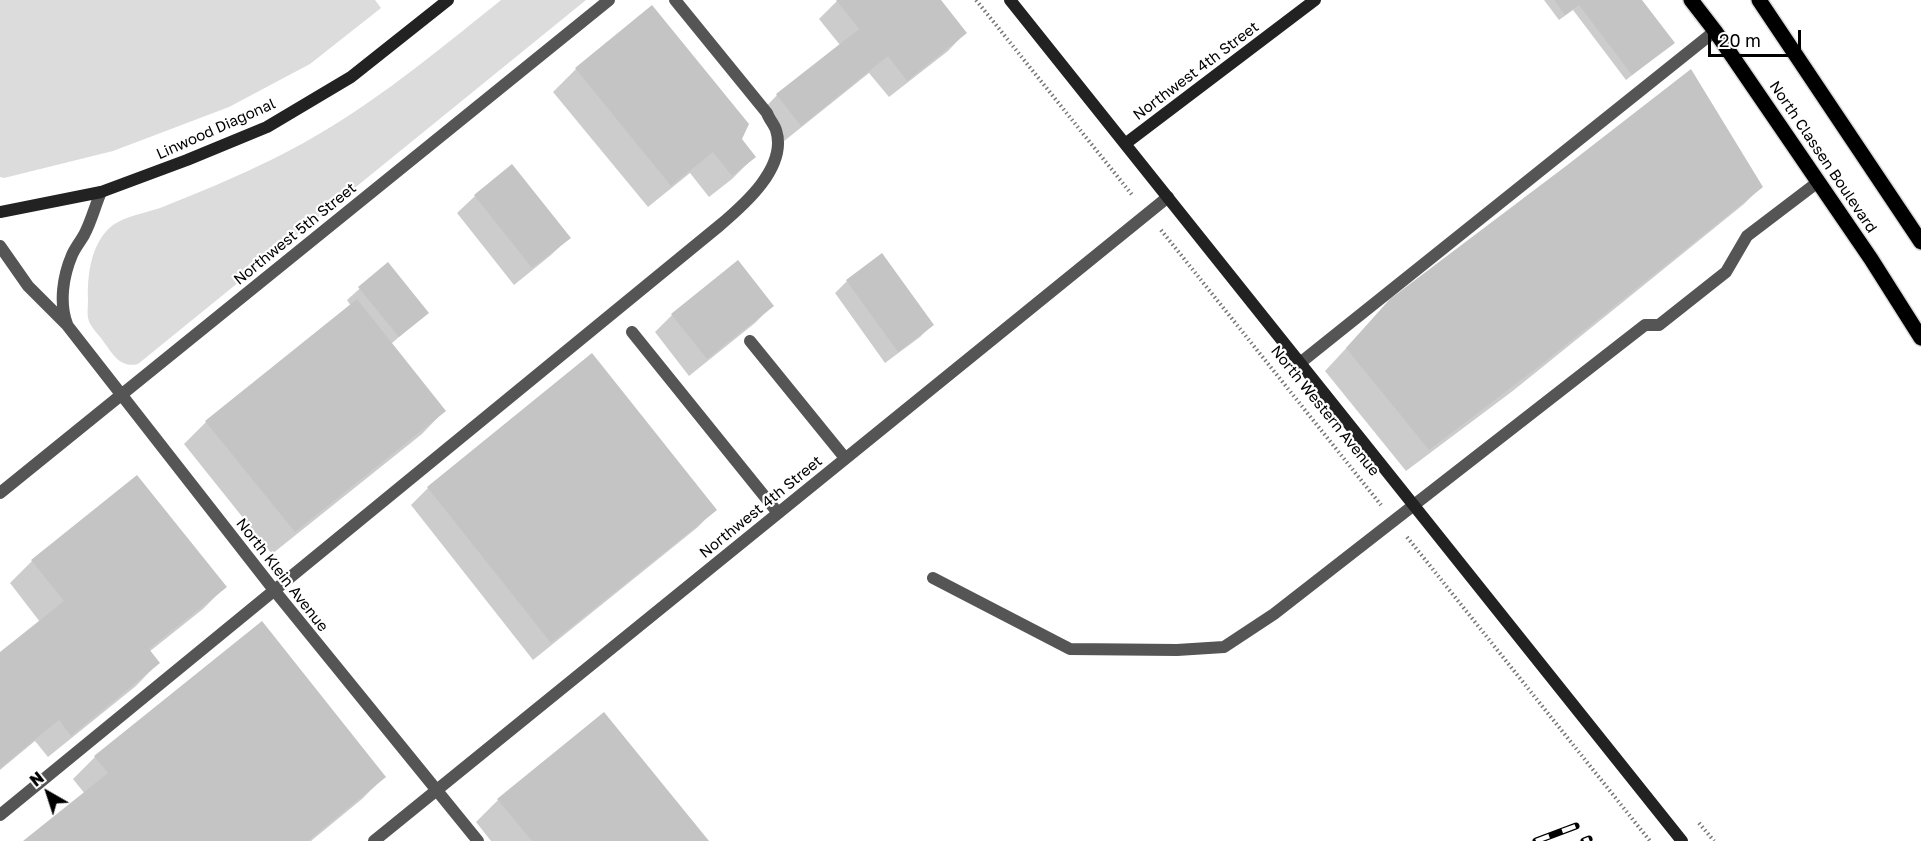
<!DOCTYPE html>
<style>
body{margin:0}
#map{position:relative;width:1921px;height:841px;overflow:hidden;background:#fff;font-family:"Golos Text",sans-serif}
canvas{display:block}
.north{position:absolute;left:18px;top:763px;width:60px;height:60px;-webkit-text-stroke:4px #fff;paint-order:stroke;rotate:321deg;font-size:16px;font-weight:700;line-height:24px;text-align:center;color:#000}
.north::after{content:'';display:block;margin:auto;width:21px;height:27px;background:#000;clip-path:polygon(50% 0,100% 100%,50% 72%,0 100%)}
.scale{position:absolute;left:1708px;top:30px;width:93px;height:27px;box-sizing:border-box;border:3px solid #000;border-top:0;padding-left:8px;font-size:18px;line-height:21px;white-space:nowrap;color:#000;-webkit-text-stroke:4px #fff;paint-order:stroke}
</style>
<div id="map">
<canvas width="1921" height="841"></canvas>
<div class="north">N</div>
<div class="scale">20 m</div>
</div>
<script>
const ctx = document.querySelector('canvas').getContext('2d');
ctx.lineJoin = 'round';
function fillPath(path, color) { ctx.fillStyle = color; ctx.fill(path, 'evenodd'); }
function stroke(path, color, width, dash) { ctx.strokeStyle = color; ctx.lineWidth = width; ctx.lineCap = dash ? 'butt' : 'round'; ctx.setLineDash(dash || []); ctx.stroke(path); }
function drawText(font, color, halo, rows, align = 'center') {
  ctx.font = font + ' "Golos Text",sans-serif'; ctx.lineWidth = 4.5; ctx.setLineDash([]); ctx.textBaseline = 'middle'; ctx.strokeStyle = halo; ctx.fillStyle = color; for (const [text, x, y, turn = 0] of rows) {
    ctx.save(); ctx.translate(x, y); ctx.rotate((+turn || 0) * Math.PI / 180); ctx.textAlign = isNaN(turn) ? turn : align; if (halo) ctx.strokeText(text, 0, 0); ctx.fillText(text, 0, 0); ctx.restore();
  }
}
const green = new Path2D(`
 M0,0H375L381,8L310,64L229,107L113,151L4,178L0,177Z
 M501,0H586L138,364C119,369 111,351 101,338C96,332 90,326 88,318C87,313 88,306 88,300C87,275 91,242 113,225C126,216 145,213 160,208C198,193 236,177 273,159C357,118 429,58 501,0Z`);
const shadow = new Path2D(`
 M838,0H939L965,33L948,51L889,97L869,73L783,142L760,113L777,95L840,45L819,19Z
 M1544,0H1640L1667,48L1626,80L1573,10L1559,20Z
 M652,7L741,140L754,157L732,179L709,197L690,173L648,207L553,92L576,69Z
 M1761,187L1744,204L1623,302L1514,390L1406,471L1325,371L1391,300Z
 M475,196L569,238L551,255L514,285L457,213Z
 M387,264L427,312L391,344L444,411L422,434L272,554L184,444L206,422L351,306L347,300Z
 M847,281L932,325L920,337L885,363L835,293Z
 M772,306L755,323L689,376L655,332L672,315Z
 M137,477L225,587L203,609L149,652L158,663L136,686L48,757L35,741L0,770V654L40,622L10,583L32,561Z
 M428,488L715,509L698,527L533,660L411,505Z
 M95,757L384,777L362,799L311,841H25L85,794L73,779Z
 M498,800L708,841H491L476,822Z`);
const building = new Path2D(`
 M836,0H941L967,33L907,81L888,56L801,126L776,94L859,29Z
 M1554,0H1642L1675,43L1632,75L1579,5L1565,15Z
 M652,5L749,124L742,139L756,157L732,176L713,152L671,186L575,68Z
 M1691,69L1763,187L1538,367L1429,450L1346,348L1390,299L1566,166Z
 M512,164L571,238L532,268L474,195Z
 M882,253L934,325L898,352L846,280Z
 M738,260L774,306L707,359L671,314Z
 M388,262L429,313L399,337L358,287Z
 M357,299L446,411L295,532L205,421Z
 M592,353L717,510L551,643L427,487Z
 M137,475L227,587L149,649L160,663L71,736L59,720L0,768V652L64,601L31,560Z
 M262,621L386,777L308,841H23L108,773L94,756Z
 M604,712L709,841H532L497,799Z`);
const path = new Path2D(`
 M976,0L1133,196
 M1161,230L1381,505
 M1407,537L1650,841
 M1699,823L1714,841`);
const service = new Path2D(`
 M632,332L778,513
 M750,341L845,458
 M1300,363L1715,31
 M933,578L1070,649L1177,650L1224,647L1274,614L1645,325H1659L1726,272L1747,236L1818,182
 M0,815L719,226C744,205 788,167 776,130C774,124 769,119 767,113L675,0`);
const minor = new Path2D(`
 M0,246L28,286L67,325L274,590L478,841
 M67,324C59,303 63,276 72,255C75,248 80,242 84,235C91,222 95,206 101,192
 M0,493L609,0`);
const tertiary = new Path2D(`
 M374,841L1168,197`);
const secondary = new Path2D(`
 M1010,0L1682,841
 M1125,144L1315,0
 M0,212L101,192L187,160L267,127L351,77L448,0`);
const primary = new Path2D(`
 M1691,0L1715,31L1871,259L1921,338
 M1759,0L1921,242`);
const rail = new Path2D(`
 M1536,841L1576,826
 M1584,841L1589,839`);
const streetNames = [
 ["Northwest 4th Street",1196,71,-37],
 ["Linwood Diagonal",216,129,-24],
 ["North Classen Boulevard",1823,157,56],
 ["Northwest 5th Street",295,234,-39],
 ["North Western Avenue",1325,411,51],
 ["Northwest 4th Street",761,507,-39],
 ["North Klein Avenue",282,575,52]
];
fillPath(green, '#dcdcdc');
fillPath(shadow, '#0003');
fillPath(building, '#c4c4c4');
stroke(primary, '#dbdbdb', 18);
stroke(path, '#777', 4, [1.5, 3]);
stroke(service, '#555', 12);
stroke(minor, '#555', 12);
stroke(tertiary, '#555', 12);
stroke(secondary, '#222', 12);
stroke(primary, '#000', 15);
stroke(rail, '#000', 7);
stroke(rail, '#fff', 4.5, [14]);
drawText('15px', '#000', '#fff', streetNames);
</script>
